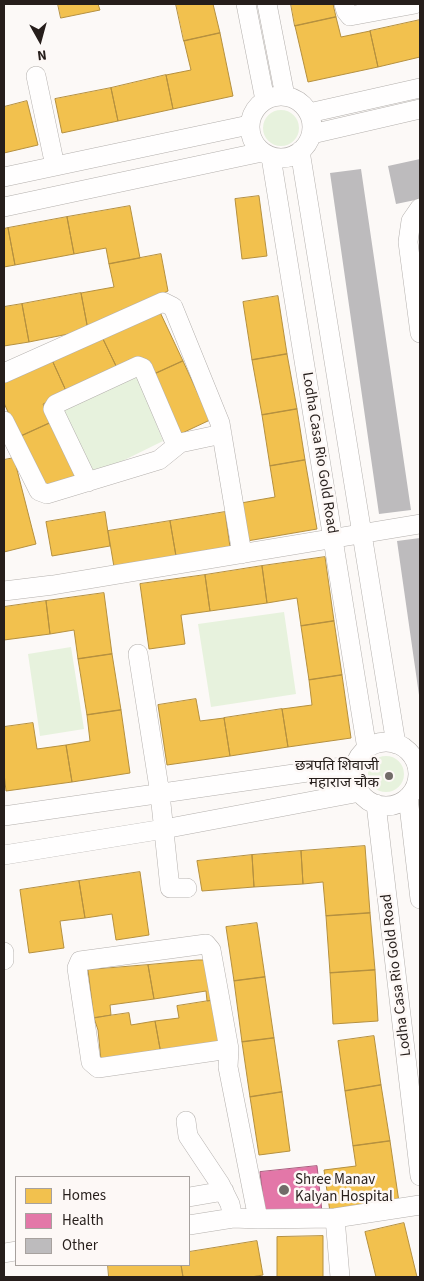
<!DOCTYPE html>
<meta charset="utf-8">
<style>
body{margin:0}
#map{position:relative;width:424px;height:1281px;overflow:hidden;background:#fcf9f7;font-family:"Source Sans 3",sans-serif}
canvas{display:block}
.frame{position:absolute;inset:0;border:5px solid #261e1b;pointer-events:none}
.legend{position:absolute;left:15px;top:1176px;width:175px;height:90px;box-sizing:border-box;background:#fdf8f6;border:1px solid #a7a19e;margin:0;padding:6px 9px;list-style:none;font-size:15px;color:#261e1b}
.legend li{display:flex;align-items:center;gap:10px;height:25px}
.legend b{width:25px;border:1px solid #a7a19e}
.north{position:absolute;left:15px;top:15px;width:50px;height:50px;-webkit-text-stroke:4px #fdf8f6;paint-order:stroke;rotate:173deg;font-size:14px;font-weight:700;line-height:20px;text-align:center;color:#261e1b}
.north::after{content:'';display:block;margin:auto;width:18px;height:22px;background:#261e1b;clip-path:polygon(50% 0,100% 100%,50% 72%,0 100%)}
</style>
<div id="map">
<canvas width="424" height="1281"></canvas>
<div class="frame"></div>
<ul class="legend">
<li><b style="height:14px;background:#f2c14e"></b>Homes</li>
<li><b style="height:14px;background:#e377a8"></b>Health</li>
<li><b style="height:14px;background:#bdbbbd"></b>Other</li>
</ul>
<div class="north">N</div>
</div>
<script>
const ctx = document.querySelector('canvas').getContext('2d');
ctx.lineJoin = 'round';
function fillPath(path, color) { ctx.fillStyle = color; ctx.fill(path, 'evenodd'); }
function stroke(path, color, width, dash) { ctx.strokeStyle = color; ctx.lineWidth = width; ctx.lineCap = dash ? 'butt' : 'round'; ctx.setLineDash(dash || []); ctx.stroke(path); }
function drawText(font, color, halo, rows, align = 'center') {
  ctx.font = font + ' "Source Sans 3","Noto Sans Devanagari",sans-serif'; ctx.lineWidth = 5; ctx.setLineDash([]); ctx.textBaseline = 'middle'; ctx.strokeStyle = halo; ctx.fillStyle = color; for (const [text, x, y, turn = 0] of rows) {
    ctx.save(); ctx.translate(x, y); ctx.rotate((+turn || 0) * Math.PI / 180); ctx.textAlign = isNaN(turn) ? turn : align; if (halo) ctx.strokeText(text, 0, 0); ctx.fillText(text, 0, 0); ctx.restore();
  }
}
const green = new Path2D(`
 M263 128a18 18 0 1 1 36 0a18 18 0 1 1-36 0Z
 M136,372L163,441L92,476L57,408Z
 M284,612L296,694L211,707L198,624Z
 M71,647L84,729L40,736L28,654Z
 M368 774a18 18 0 1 1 36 0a18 18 0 1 1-36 0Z`);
const homes = new Path2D(`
 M58,4H98L100,10L61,18Z
 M176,4H213L220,33L184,41Z
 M291,4H333L336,17L295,26Z
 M336,17L341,37L370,31L378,67L308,82L295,26Z
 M420,20V57L378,67L370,31Z
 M220,33L233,96L173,109L166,75L191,70L184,41Z
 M166,75L173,109L118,121L111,88Z
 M111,88L118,121L62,133L55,99Z
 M27,101L38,145L4,153V107Z
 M259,196L267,256L242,259L235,199Z
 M130,206L140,258L109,264L106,248L74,254L67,217Z
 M67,217L74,254L15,265L8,228Z
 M8,228L15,265L4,267V229Z
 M161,254L168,291L88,330L81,293L114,287L109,264Z
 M81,293L88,330L29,342L22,304Z
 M278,296L287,354L252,360L243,302Z
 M22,304L29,342L4,346V307Z
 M159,310L183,361L150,376L118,370L102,337Z
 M102,337L118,370L67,393L52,360Z
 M287,354L297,409L262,415L252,360Z
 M52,360L67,393L43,404L52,422L19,437L4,403V381Z
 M183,361L210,420L178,435L150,376Z
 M297,409L305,460L270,466L262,415Z
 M52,422L79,474L44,488L19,437Z
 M14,458L36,544L4,552V460Z
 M305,460L317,529L247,541L241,503L275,497L270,466Z
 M105,512L110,546L52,556L46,522Z
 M225,512L230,547L176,556L170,521Z
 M170,521L176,556L114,567L108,531Z
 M325,557L334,621L301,626L297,598L267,603L262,566Z
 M262,566L267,603L210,611L205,575Z
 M205,575L210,611L181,615L185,644L149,649L140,584Z
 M104,593L112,654L78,659L74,630L50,634L46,601Z
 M46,601L50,634L4,640V607Z
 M334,621L342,675L309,680L301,626Z
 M112,654L121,710L87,715L78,659Z
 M342,675L351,738L288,747L282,709L312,705L309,680Z
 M196,699L200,721L224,718L230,756L167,765L158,705Z
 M282,709L288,747L230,756L224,718Z
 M121,710L130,773L72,782L66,745L90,741L87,715Z
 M33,723L37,749L66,745L72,782L6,791L4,773V727Z
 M365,846L370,913L326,916L323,882L303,884L301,851Z
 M301,851L303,884L254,887L252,855Z
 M252,855L254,887L202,891L197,861Z
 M140,872L149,935L116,940L112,914L85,918L79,881Z
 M79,881L85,918L60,921L64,948L29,953L20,890Z
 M370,913L375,970L330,973L326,916Z
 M257,923L265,977L234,981L226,927Z
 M198,960H208L215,1000L207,1001L206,991L154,999L148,965Z
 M148,965L154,999L110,1005L111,1015L94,1018L88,970Z
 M375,970L378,1021L333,1024L330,973Z
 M265,977L274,1038L242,1042L234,981Z
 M215,1000L220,1044L161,1054L155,1021L179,1018L177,1006Z
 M129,1013L131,1025L155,1021L161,1054L101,1060L98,1030L94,1018Z
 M374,1036L381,1085L345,1091L338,1041Z
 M274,1038L282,1092L250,1097L242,1042Z
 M381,1085L390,1141L353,1146L345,1091Z
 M282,1092L290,1151L259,1155L250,1097Z
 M390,1141L399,1202L330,1212L324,1170L356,1166L353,1146Z
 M404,1223L417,1277H376L365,1232Z
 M323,1236V1277H277V1237Z
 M257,1241L263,1275L251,1277H183L181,1265H189V1252Z
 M108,1265H181L183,1277H109Z`);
const health = new Path2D(`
 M317,1166L322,1212L265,1214L260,1172Z`);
const building = new Path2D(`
 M420,159V199L396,204L388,166Z
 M361,169L411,510L379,514L330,173Z
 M420,538V695H419L397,541Z`);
const minor = new Path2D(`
 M246,4L265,100
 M267,4L285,96
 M344,4L346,11L350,16L415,4
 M36,76L55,166
 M250 127a31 31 0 1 1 62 0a31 31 0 1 1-62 0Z
 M309,113L420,88
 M312,134L420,109
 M300,151L396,744
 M271,157L367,749
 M4,177L249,125
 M4,207L262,152
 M420,208L411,221L408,242L420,333
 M4,373L163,302L173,307L220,423L242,554
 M4,421L39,491L47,494L159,460L180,443L222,434
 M88,482L53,409L56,404L138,366L143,368L176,445
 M4,591L53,585L420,524
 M138,654L160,794L170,888H187
 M354 774a32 32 0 1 1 64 0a32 32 0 1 1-64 0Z
 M408,797L420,899
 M376,804L420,1176
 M4,816L356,765
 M4,855L164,829L360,792
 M4,952V960
 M229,1049L98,1068L91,1062L77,968L80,961L206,944L211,950L229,1049L228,1067L258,1219
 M186,1121L188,1136L220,1184L230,1204L233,1218
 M189,1197L224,1191
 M335,1218L340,1277
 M189,1225L233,1218L258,1219L335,1218L420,1205
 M4,1253L16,1251`);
const markers = [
 [389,776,5,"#716b68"],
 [284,1190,6,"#716b68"]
];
const streetNames = [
 ["Lodha Casa Rio Gold Road",319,453,81],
 ["Lodha Casa Rio Gold Road",397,975,-97]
];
const poiNames = [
 ["छत्रपति शिवाजी",379,767],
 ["महाराज चौक",379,784],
 ["Shree Manav",295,1181,"left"],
 ["Kalyan Hospital",295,1198,"left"]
];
fillPath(green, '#e7f2dd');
fillPath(homes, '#f2c14e');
stroke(homes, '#b5903f', 1);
fillPath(health, '#e377a8');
stroke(health, '#aa5c7e', 1);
fillPath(building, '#bdbbbd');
stroke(minor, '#b4b0ad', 20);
stroke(minor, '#fffefe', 19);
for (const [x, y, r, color] of markers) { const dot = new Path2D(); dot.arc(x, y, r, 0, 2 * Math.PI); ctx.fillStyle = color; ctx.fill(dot); stroke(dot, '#fdf8f6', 2); }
drawText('15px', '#261e1b', '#fdf8f6', streetNames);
drawText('15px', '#261e1b', '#fdf8f6', poiNames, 'right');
</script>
